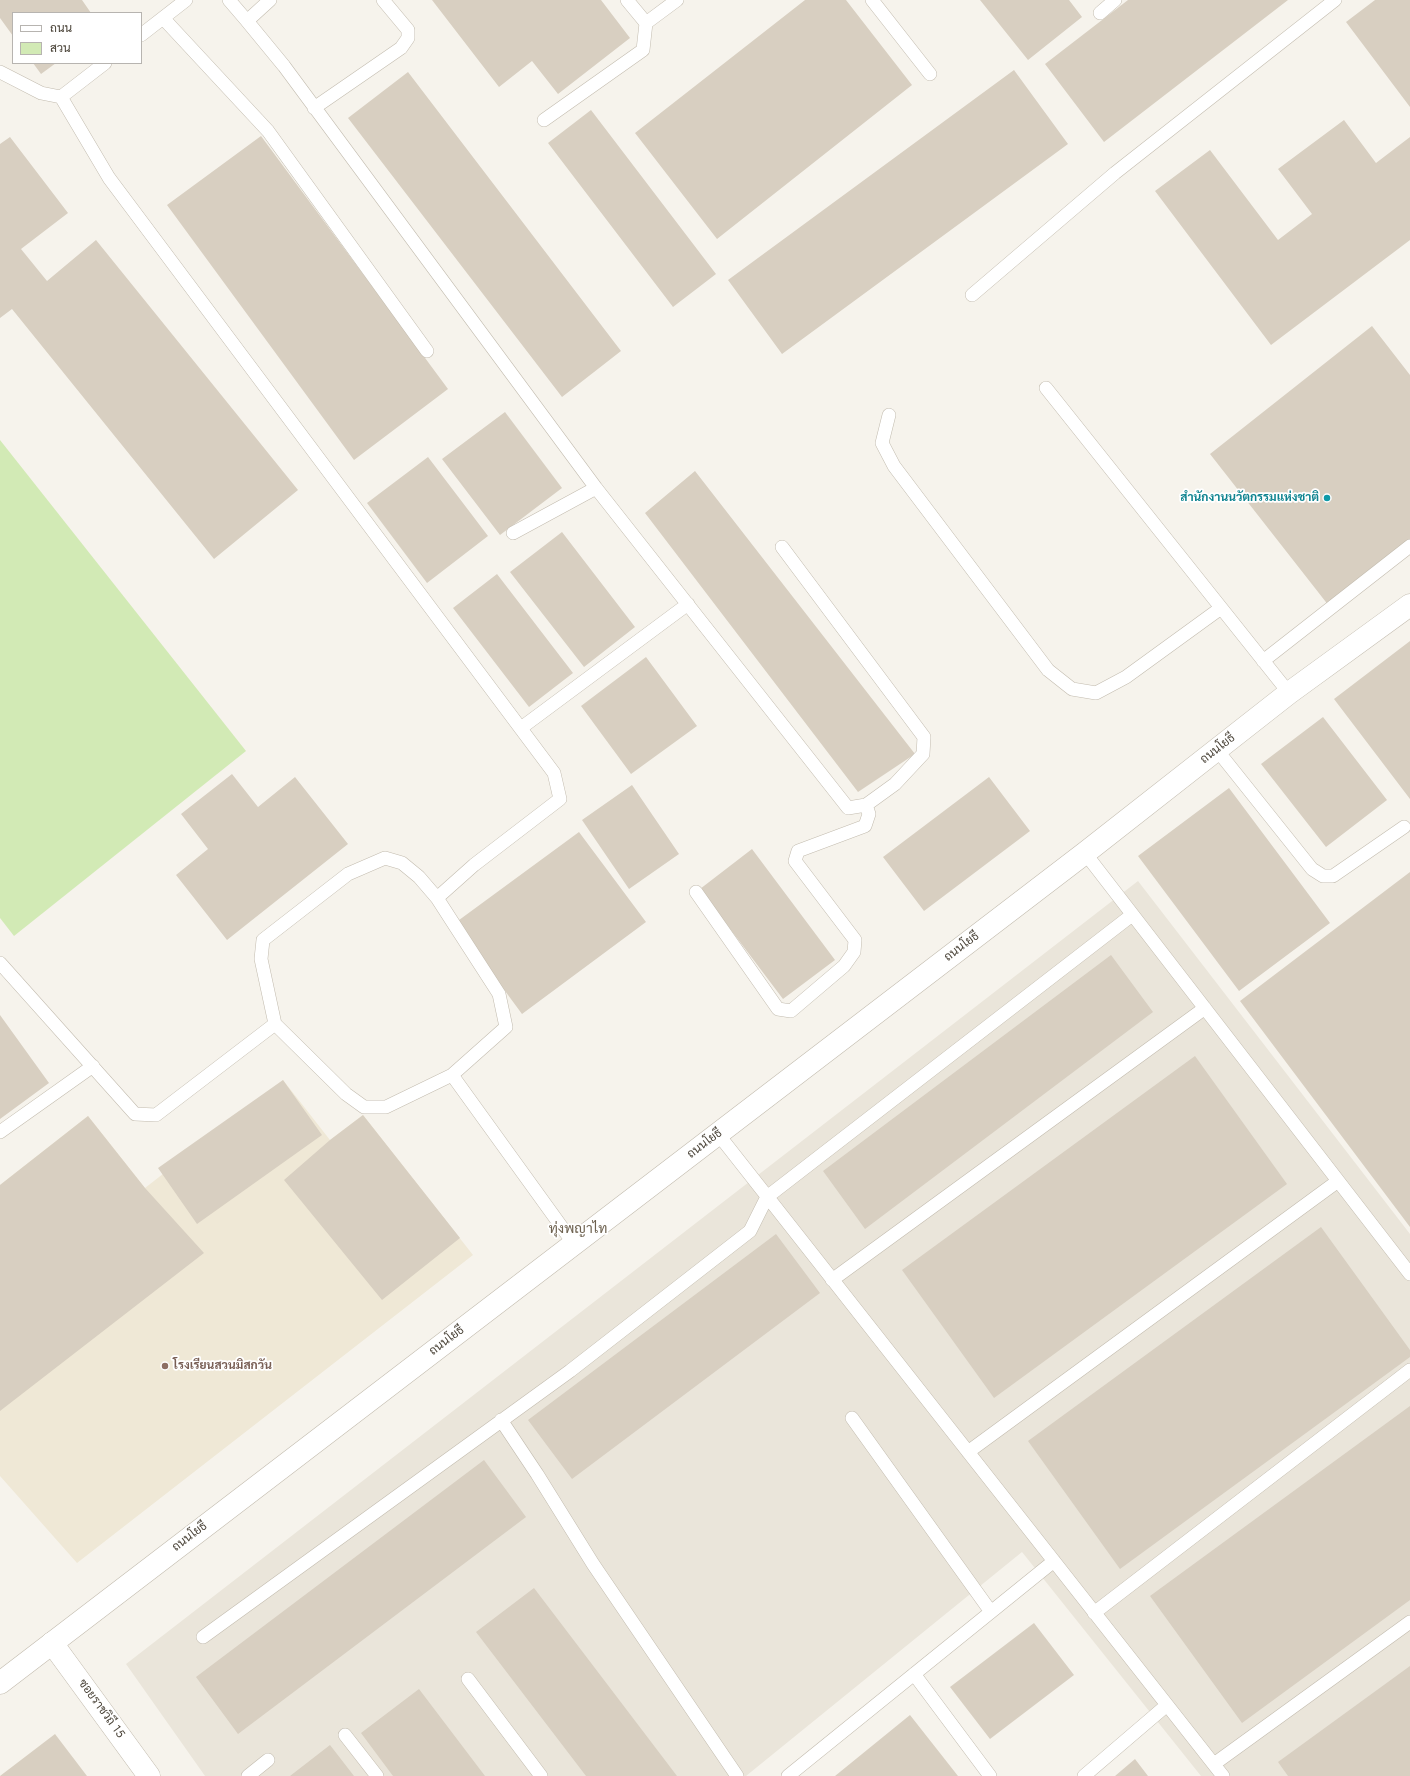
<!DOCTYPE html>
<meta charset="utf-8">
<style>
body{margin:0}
#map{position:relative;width:1410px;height:1776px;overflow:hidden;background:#f6f3ec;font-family:Jost,Sarabun,sans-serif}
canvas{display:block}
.legend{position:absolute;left:12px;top:12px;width:130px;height:52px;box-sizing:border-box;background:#fff;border:1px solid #b7b4b0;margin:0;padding:5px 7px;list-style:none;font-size:12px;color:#4b4439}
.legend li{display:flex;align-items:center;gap:8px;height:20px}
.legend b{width:20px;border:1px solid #b7b4b0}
</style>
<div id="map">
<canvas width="1410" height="1776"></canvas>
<ul class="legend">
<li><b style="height:5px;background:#fff"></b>ถนน</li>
<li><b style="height:11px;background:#d2eab5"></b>สวน</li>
</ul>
</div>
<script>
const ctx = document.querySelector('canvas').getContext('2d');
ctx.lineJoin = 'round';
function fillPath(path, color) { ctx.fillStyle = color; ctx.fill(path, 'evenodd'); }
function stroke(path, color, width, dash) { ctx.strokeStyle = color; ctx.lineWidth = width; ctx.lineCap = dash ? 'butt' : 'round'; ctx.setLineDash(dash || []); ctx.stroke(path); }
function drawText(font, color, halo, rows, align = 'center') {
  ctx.font = font + ' Jost,Sarabun,sans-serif'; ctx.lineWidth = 3.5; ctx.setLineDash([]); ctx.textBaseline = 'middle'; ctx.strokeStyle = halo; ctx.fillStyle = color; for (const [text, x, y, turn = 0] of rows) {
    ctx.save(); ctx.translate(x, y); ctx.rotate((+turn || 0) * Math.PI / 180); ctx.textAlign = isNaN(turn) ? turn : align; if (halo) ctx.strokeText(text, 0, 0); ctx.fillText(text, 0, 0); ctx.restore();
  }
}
const residential = new Path2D(`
 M1138,881L1410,1234V1776H1201L1022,1552L746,1776H205L126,1664Z`);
const education = new Path2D(`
 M283,1080L330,1140L363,1115L473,1255L77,1563L0,1476V1185L88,1116L145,1188Z`);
const green = new Path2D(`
 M0,440L246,751L14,936L0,918Z`);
const building = new Path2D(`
 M0,0H82L91,13H13V36L0,18Z
 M432,0H601L630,38L558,94L532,61L499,87Z
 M805,0H846L912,85L717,239L635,133Z
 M980,0H1069L1082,17L1028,60Z
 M1128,0H1288L1104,142L1045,64Z
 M1375,0H1410V107L1346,22Z
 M33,63H56L41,74Z
 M1014,70L1068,144L782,354L728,280Z
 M408,72L621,351L562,397L348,118Z
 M591,110L716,274L673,307L548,143Z
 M1344,120L1376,163L1410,137V240L1271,345L1155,191L1210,150L1278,240L1312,214L1278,169Z
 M261,136L448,389L354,460L167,205Z
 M10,137L68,213L21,249L47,281L96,240L298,490L214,559L12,309L0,318V144Z
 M1372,326L1410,375V542L1329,606L1210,454Z
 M505,412L562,488L500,535L442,459Z
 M428,457L488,536L427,583L367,503Z
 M695,471L915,754L858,792L645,513Z
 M562,532L635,627L584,667L510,572Z
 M497,574L573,673L529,707L453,608Z
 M1410,641V799L1334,699Z
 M646,657L697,726L631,774L581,706Z
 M1323,717L1387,800L1326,847L1261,764Z
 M232,774L258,807L295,777L348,844L227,940L176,875L208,849L181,814Z
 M989,777L1030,831L924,911L883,857Z
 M632,785L679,854L629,889L582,820Z
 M1229,788L1330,923L1239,991L1138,856Z
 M579,832L646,922L522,1014L455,923Z
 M752,849L835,960L783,999L700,889Z
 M1410,872V1227L1240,1001Z
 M1111,955L1153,1012L865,1229L823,1171Z
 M0,1015L49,1083L0,1119Z
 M1195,1056L1287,1184L994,1398L902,1270Z
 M283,1080L322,1135L197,1224L158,1168Z
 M363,1115L460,1238L382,1300L284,1180L330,1140Z
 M88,1116L145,1188L204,1253L0,1411V1185Z
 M1321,1227L1410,1350V1357L1120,1569L1028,1441Z
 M776,1234L820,1293L572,1479L528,1420Z
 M1410,1406V1600L1242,1723L1150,1596Z
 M484,1460L526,1517L238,1734L196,1677Z
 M534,1588L677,1776H586L476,1632Z
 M1034,1623L1074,1675L990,1739L950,1687Z
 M1410,1666V1776H1288L1278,1762Z
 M419,1689L485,1776H393L361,1733Z
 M910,1715L958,1776H835Z
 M55,1734L87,1776H0Z
 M330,1745L354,1776H290Z
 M1135,1759L1148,1776H1115Z`);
const service = new Path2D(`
 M229,0L247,21L270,0
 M627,0L646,23
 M872,0L930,74
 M1100,13L1115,0
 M163,18L268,131L427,351
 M247,21L284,66L596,488L848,808L866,805L895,784L923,754L924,737L782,547
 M141,35L186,0
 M0,72L41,93L61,97L105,63
 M314,108L401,48L408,38V30L383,0
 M544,120L643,50L646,23L677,0
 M972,295L1115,173L1335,0
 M1046,388L1289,693
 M889,415L882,443L894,466L1048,670L1072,689L1096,693L1126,677L1221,608
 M513,533L596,488
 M1263,661L1410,546
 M521,728L688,604
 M1217,750L1312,869L1323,876H1333L1404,827
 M1085,853L1410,1274
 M696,892L778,1009L791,1011L844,966L854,952L855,940L795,861L798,851L865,826L869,814L866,805
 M0,963L135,1114L156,1115L275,1024L346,1094L364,1107H386L452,1075L506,1027L499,994L437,898L474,865L560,799L554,773L109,178L61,97
 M275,1024L261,959L263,940L348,874L385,858L402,863L419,877L437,898
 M452,1075L574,1244
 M0,1132L93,1066
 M718,1134L1223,1776
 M832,1280L1205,1008
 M852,1418L991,1612
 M501,1420L537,1474L593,1564L737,1776
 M968,1452L1338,1181
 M1094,1613L1410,1370
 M203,1637L570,1371L750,1231L767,1197L1132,915
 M914,1674L990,1776
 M468,1679L541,1776
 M345,1735L377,1776
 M1214,1764L1410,1622
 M248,1776L268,1760
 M788,1776L1054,1561
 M1084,1776L1167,1705`);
const minor = new Path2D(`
 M52,1643L149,1776`);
const tertiary = new Path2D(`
 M0,1683L1085,853L1289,693L1410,605`);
const markers = [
 [1327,498,4,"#0f9aa8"],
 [165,1366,4,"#8d6e63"]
];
const cultureNames = [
 ["สำนักงานนวัตกรรมแห่งชาติ",1319,498]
];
const streetNames = [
 ["ถนนโยธี",1218,749,-38],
 ["ถนนโยธี",962,947,-37],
 ["ถนนโยธี",705,1144,-37],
 ["ถนนโยธี",447,1341,-37],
 ["ถนนโยธี",190,1537,-37],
 ["ซอยราชวิถี 15",101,1709,54]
];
const educationNames = [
 ["โรงเรียนสวนมิสกวัน",173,1366]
];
const quarterNames = [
 ["ทุ่งพญาไท",578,1230]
];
fillPath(residential, '#eae5da');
fillPath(education, '#efe8d6');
fillPath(green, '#d2eab5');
fillPath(building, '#d8cfc1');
stroke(service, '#c2bbae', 14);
stroke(minor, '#c2bbae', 23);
stroke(tertiary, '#c2bbae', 23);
stroke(service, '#fff', 13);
stroke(minor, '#fff', 22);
stroke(tertiary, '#fff', 22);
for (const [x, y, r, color] of markers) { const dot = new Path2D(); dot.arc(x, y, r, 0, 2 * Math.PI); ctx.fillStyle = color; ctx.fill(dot); stroke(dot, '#fff', 1.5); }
drawText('bold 12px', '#0d838f', '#fff', cultureNames, 'right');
drawText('12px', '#4b4439', '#fff', streetNames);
drawText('bold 12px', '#785e54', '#fff', educationNames, 'left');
drawText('14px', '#6e6250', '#fff', quarterNames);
</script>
